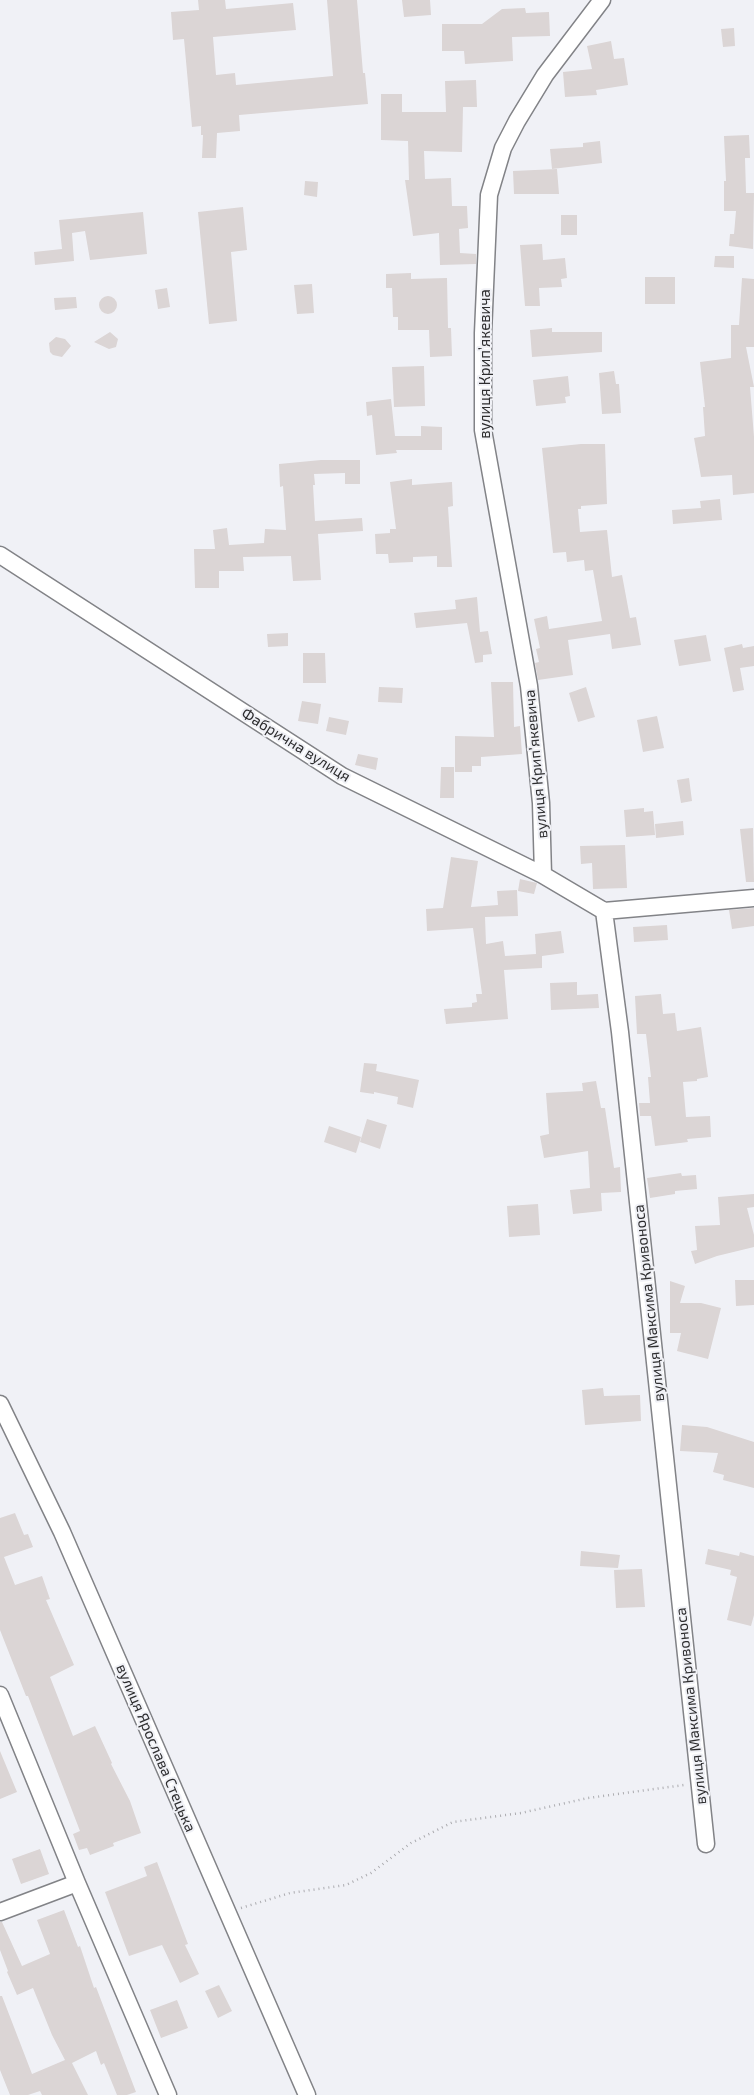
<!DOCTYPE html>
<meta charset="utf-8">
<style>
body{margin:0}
canvas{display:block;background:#f0f1f6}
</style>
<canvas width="754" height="2095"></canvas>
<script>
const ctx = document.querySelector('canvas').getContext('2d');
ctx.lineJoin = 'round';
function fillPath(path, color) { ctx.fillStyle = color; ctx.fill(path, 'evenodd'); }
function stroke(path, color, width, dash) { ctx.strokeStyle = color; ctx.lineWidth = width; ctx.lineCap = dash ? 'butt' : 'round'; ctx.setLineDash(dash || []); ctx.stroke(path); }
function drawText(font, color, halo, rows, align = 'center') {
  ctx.font = font + ' "Exo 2",sans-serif'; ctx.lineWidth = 4; ctx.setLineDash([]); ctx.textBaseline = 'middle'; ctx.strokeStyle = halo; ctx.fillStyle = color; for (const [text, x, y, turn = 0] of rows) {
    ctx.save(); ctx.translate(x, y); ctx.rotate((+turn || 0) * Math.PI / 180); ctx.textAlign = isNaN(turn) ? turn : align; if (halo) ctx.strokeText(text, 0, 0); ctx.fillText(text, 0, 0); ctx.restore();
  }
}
const building = new Path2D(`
 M198,0H225L226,9L293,3L296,30L213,37L216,75L235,73L236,85L333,76L327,0H357L363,73H365L368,104L239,115L240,131L217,133L216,158H202L203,135H201V126L192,127L184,39L173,40L171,12L199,10Z
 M402,0H430L431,15L404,17Z
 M525,8L526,13L549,12L550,36L512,37L513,61L465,64L464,51H442V24H482L502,9Z
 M734,28L735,46L723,47L721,29Z
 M611,41L614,59L624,58L628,85L596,90L597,95L565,97L563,72L592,69L587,46Z
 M476,80L477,107H463L462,152L424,151L425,179L451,178L452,206H467L468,228L459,229L460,253L476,254V264L440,265L439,233L413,236L405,180H409L408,141L381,140V94H402V112H446L445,81Z
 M749,135L750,158H745L746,193H754L753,249L729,246L730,234H734L736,211H724V181H726L724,136Z
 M600,141L602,163L552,169L550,149L583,147V143Z
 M557,169L559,194H514L513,171Z
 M305,181L318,182L317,197L304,195Z
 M243,207L247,250L231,252L237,321L209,324L198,212Z
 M143,212L147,254L90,260L85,231L72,233L74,261L35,265L34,252L62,249L59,220Z
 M561,215H577V235H561Z
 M542,244L543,260L565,258L567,278L561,279L562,287L539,288L540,306H525L520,245Z
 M715,256H734V268L714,267Z
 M411,273V279L447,278L448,328H451L452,356L430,357L429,330H398V317H393L392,288H386V274Z
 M645,277H675V304H645Z
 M742,278L754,279V347H746L754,387H750L754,437V493L733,495L732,475L701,477L694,438L705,436L703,407H705L700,362L731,358V325H739Z
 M312,284L314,313L297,314L294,285Z
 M167,288L170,307L158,309L155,290Z
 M99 305a9 9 0 1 1 18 0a9 9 0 1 1-18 0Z
 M76,297L77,308L55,310L54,298Z
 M552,328V332H602V352L532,357L530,330Z
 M110,332L118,339L116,347L109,349L94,342Z
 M56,337L65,339L71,346L62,357L53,355L50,352L49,343Z
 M424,366L425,406L394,407L392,367Z
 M614,371L616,384H619L621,413L602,414L599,373Z
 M568,376L570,396L565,397L566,403L536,406L533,380Z
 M391,399L395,436H421V426L442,427V450H396L397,453L376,455L372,415L367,416L366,402Z
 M581,444H605L607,504L581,506V509H578L580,532L607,530L612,577L622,575L630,618L636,617L641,645L612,649L610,634L568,640L573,675L538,680L535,663L539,662L536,649L540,648L534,619L547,616L549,629L602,621L593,570L585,571L584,560L567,562L566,552L553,553L542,448Z
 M321,460H360V484H345V473L314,474L315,485H313L315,521L362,518L363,531L318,534L321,580L293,581L291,556L243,557L244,571H219V588H195L194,549H215L213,530L227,528L229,545L264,543L265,529L286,530L283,486L280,487L279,464Z
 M412,479V485L452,482L453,506L448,507L452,567H437V556L413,557V562L389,563L388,554H376L375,534L390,533V529H396L390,482Z
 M720,499L722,520L673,524L672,510L701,508L700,501Z
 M477,597L480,632L488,631L492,654L483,655V662L475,663L467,623L416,628L414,613L456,609L455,600Z
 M288,633V646L268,647L267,634Z
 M706,635L711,661L679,666L674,640Z
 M742,644L743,648L754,646V666L740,668L744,690L733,692L724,648Z
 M303,653H325L326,683H303Z
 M491,682H513L514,727L520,726L522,754L481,757V766H472V772H455V736L494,737Z
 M379,687L403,688L402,703L378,702Z
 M586,687L595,717L578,722L569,693Z
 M302,701L321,704L318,724L298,721Z
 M657,716L664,748L643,752L637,720Z
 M329,717L349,721L346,735L326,731Z
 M358,754L378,758L376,770L355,765Z
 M441,767H454V798H440Z
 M689,778L692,801L681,803L677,780Z
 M644,808V812L653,811L655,835L626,837L624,810Z
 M683,821L684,835L656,838L655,824Z
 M753,828L754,882H746L740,829Z
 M625,845L627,888L593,889L592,863L581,864L580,846Z
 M451,857L478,861L471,907L498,905L497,891L517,890L518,916L485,917L486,944L503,941L505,956L536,954L535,934L561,931L564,953L542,956V968L504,970L508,1019L446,1024L444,1009L472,1007V1003L477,1002L476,994H482L473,928L427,931L426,909L443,908Z
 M520,879L537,883L534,894L518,891Z
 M754,908V926L732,929L729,910Z
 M667,925L668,940L634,942L633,927Z
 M577,982V995L598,994L599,1008L551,1010L550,983Z
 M661,994L663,1014L675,1013L677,1031L701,1027L708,1077L697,1079V1081L683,1082L686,1117L710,1116L711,1137L687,1139L688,1142L655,1146L651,1116H640L639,1103H650L648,1077H651L646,1034H637L635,996Z
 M364,1063L377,1064L376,1071L419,1080L413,1108L397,1104L398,1097L374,1092V1094L360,1092Z
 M596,1081L601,1108H605L614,1168L620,1167L621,1192L601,1193L602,1211L573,1214L570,1190L590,1188L588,1151L544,1158L540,1136L549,1134L546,1093L583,1091L582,1083Z
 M367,1119L387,1125L380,1149L360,1142Z
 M329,1126L361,1137L356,1153L324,1142Z
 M681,1173L682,1176L696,1175L697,1189L675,1191V1194L650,1198L647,1178Z
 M754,1194V1207L747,1208L754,1235V1247L717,1256L695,1264L691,1251L697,1250L695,1226L720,1225L718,1197Z
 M538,1204L540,1235L509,1237L507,1206Z
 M735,1280H754V1305L736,1306Z
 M670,1281L685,1286L680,1303H701L721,1308L708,1359L677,1351L681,1333H670Z
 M603,1388L604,1396L640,1395L641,1421L585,1425L582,1390Z
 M682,1425L707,1427L754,1442V1488L723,1480L724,1475L713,1472L718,1453L680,1451Z
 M15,1513L24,1535L28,1534L33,1547L4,1557L15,1585L42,1576L50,1599L46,1600L74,1665L50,1677L73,1736L95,1726L112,1763L111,1764L130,1801L141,1833L113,1843L114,1846L90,1855L87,1848L79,1850L73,1834L80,1831L28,1696H26L0,1630V1518Z
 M708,1549L739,1556L740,1552L754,1556V1615L751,1626L727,1620L737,1577L730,1575L731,1570L705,1564Z
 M581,1551L620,1555L618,1568L580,1566Z
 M642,1569L645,1607L616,1608L614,1570Z
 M0,1751L17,1792L0,1799Z
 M40,1849L49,1874L21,1884L12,1859Z
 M157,1862L188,1944L185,1945L199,1974L180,1983L162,1945L129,1956L105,1892L147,1876L144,1867Z
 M64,1910L78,1947L80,1946L94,1988L96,1987L136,2092L127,2095H117L104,2063L101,2065L96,2051L72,2063L88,2095H42L40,2091L28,2095H10L0,2070V1996H2L32,2074L65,2060L52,2035L33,1988L17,1995L7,1972L8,1971L0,1950V1922H2L22,1966L50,1954L37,1920Z
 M219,1985L232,2011L218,2018L205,1991Z
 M177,2000L188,2028L161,2038L150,2010Z`);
const path = new Path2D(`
 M241,1908L290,1893L346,1885L371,1873L411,1843L453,1822L521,1813L588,1798L684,1785`);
const minor = new Path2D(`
 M0,555L342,776L543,875L604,911
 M543,875L541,803L529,686L483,430V333L489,195L503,148L517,121L545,75L602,0
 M604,911L620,1032L706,1844
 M604,911L754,898
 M0,1404L62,1532L307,2095
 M0,1695L77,1883L168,2095
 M0,1912L77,1883`);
const streetNames = [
 ["вулиця Крипʼякевича",485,364,-90],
 ["Фабрична вулиця",296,745,32],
 ["вулиця Крипʼякевича",536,764,-95],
 ["вулиця Максима Кривоноса",649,1303,-96],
 ["вулиця Максима Кривоноса",691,1706,-96],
 ["вулиця Ярослава Стецька",156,1748,67]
];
fillPath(building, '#dbd5d5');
stroke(minor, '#828387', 19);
stroke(path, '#acacb0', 2.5, [1, 4]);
stroke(minor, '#fff', 16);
drawText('15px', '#2d2d2f', '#f0f1f6', streetNames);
</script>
